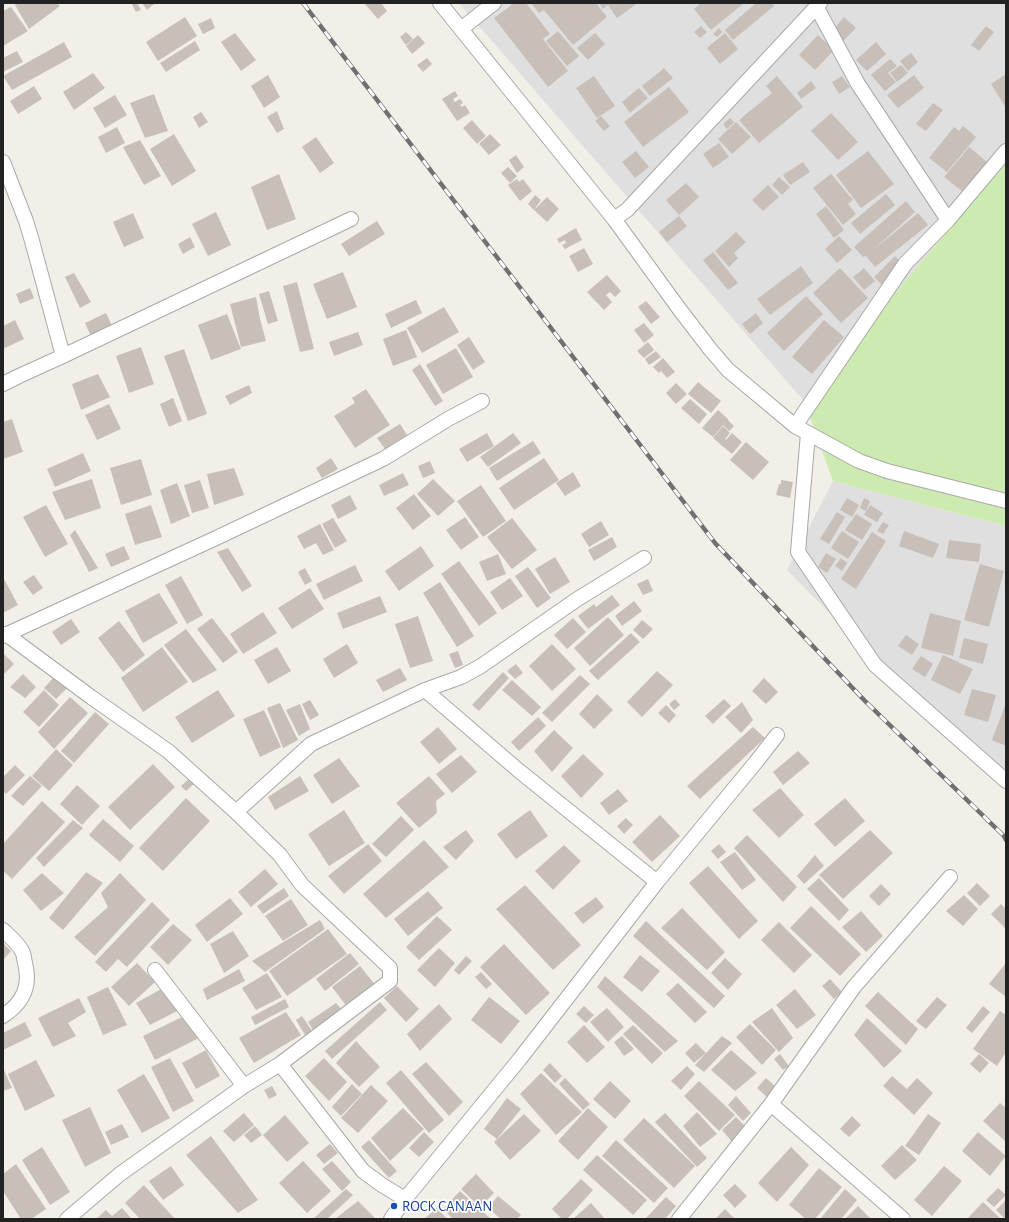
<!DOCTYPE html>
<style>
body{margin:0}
#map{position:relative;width:1009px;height:1222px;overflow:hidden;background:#f2efe9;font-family:"Alegreya Sans",sans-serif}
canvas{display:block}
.frame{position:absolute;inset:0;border:4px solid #222;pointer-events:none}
</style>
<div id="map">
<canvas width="1009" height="1222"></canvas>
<div class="frame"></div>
</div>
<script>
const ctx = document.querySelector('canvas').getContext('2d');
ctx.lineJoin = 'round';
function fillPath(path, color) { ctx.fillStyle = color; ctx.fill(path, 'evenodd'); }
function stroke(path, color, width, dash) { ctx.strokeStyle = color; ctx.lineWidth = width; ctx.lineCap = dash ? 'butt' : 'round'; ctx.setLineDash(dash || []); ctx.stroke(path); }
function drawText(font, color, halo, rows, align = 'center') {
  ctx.font = font + ' "Alegreya Sans",sans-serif'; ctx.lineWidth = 3.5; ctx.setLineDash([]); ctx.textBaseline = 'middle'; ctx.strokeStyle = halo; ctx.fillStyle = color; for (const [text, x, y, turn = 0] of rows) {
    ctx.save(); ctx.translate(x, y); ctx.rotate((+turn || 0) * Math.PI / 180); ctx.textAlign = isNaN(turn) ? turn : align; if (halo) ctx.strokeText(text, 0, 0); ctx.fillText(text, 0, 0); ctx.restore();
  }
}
const residential = new Path2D(`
 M459,3H1006V162L804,401Z
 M833,481L1006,526V772L946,731L787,570Z`);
const grass = new Path2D(`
 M1006,162V526L833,481L804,401Z`);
const building = new Path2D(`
 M17,3H57L60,6L29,29L15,5Z
 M131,3H137L141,10L136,12Z
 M142,3H155L147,10Z
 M364,3H381L387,11L378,19Z
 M514,3H526L550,34L543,39L568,71L548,87L494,18Z
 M531,3H596L607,17L573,45L544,10L539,13Z
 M599,3H638L617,18L608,5L603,9Z
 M701,3H744L711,30L694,9Z
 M756,3H772L774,6L733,40L725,30Z
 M11,7L28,31L3,46V11Z
 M185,17L197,36L158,61L146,42Z
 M844,17L856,28L843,41L832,31Z
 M211,18L215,28L203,34L198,24Z
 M701,26L707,32L700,38L694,32Z
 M986,26L994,32L979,51L971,45Z
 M719,28L722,32L717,37L713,34Z
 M558,31L579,56L567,66L546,41Z
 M406,32L413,39L406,45L400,37Z
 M235,33L256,60L241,71L221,42Z
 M595,33L605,44L588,60L577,48Z
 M725,33L738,49L720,64L707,48Z
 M418,35L425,43L412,54L406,46Z
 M818,35L834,50L815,70L799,55Z
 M195,41L200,50L166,72L160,63Z
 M64,42L72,57L12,90L3,76Z
 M876,42L886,54L867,71L856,60Z
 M17,51L23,62L3,72V58Z
 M911,53L918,62L908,71L900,61Z
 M427,58L432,64L423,72L417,65Z
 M890,59L897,66L888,73L896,82L885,91L871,75Z
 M901,65L908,73L897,82L890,73Z
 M664,68L673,78L650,96L642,86Z
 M93,73L105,88L74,110L63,92Z
 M1006,74V108L991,84Z
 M268,75L280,97L264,108L251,86Z
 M914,75L924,88L898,108L887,95Z
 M594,76L615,106L597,118L576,88Z
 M777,76L803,107L759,143L739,120L772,93L766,86Z
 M842,76L850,87L839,94L832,82Z
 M811,81L816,88L801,99L797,93Z
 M34,86L42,99L18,114L10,101Z
 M669,87L689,112L643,147L624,122Z
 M639,88L648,98L630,113L622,102Z
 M455,91L458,96L453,99L455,102L460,99L463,103L460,105L462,107L465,105L470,113L457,121L442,99Z
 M154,94L168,131L145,138L130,103Z
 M115,95L127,115L105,128L93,108Z
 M933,103L943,110L926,131L916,124Z
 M277,111L284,129L277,133L267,117Z
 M201,112L208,122L199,128L193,117Z
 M831,113L858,142L838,160L811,131Z
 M601,116L610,126L604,131L595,121Z
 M730,118L734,122L727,129L723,124Z
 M472,120L486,136L477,144L463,128Z
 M736,122L751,137L732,154L718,139Z
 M963,126L976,137L947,172L929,158L954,127L959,131Z
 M117,127L125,143L106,153L98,137Z
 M174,134L196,171L172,186L150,149Z
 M490,134L501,145L489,155L479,144Z
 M316,137L334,163L320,173L302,147Z
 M140,140L161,176L144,185L123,147Z
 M719,143L729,157L713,168L703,154Z
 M969,147L987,162L962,191L944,177Z
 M636,151L649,167L635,178L622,162Z
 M868,151L894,184L861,208L836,175Z
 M516,155L524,167L517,173L509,160Z
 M803,162L810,172L790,185L783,175Z
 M508,167L517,176L510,183L501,173Z
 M279,174L296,219L267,230L251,187Z
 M831,174L853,200L848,204L856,214L843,225L813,188Z
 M779,177L790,187L782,195L772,185Z
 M517,179L519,182L523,179L532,191L520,201L508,185Z
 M686,183L699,197L679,215L666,200Z
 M768,185L779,197L763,211L752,200Z
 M886,194L895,205L860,234L851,223Z
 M535,195L541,200L534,210L528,204Z
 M547,197L559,209L547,222L534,210Z
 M906,201L915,212L873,250L918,213L928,225L875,267L866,256L863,257L854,247Z
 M826,206L844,230L834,238L816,214Z
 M216,212L231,245L208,256L192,224Z
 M133,213L144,238L124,247L113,222Z
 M679,216L687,226L667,242L659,232Z
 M377,221L385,234L349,256L341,244Z
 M576,228L582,240L565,249L562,245L566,243L565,240L559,243L557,239Z
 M736,232L746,242L734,253L738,258L729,267L715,251Z
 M839,236L852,250L837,263L825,249Z
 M190,237L195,247L183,254L178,244Z
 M584,248L593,264L578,272L569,256Z
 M713,252L738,283L728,290L703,260Z
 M895,256L903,265L882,285L874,277Z
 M801,266L813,283L770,315L757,299Z
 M840,268L868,298L841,323L813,293Z
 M864,268L875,281L864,290L853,277Z
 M343,272L357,307L327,319L313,284Z
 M74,273L91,302L80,308L65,277Z
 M607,275L621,291L615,297L610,292L606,295L612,302L604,310L587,292Z
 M297,282L314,349L300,352L283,286Z
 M30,288L34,298L20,304L16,294Z
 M269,291L278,321L268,324L259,294Z
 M806,296L823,314L784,351L767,333Z
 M256,297L260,319L266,341L241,347L230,304Z
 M416,300L422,313L391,328L385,314Z
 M646,301L660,317L651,324L638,307Z
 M444,307L459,332L422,353L407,328Z
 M106,313L112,326L91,336L85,323Z
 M756,313L763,323L750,334L742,324Z
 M227,314L241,349L211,360L198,325Z
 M15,320L24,339L3,349V326Z
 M824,320L844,337L812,374L792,357Z
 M644,323L654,335L644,343L634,330Z
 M406,330L417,357L393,366L383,339Z
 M358,332L363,345L334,356L329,342Z
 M469,337L485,362L473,370L457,345Z
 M648,342L654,350L644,358L637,351Z
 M141,347L154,384L129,393L116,356Z
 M456,348L473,377L443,394L426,365Z
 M184,349L207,414L188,421L164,356Z
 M656,351L661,357L649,365L645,359Z
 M663,358L675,372L667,378L661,371L659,373L653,367Z
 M420,364L443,401L435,406L412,370Z
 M98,374L110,397L81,410L72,384Z
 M698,382L721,401L711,413L688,394Z
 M676,383L687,394L676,404L666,393Z
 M249,385L252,393L230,405L225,396Z
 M366,389L390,425L355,448L334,416L355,403L352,398Z
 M173,398L182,421L169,427L160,404Z
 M690,399L707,414L699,424L681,408Z
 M109,404L121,429L97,440L85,415Z
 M718,410L728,419V420L734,426L729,431L723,425L713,437L702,428Z
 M12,419L23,452L3,459V422Z
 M400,424L407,435L385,449L377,438Z
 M723,426L730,433L725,439L726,440L732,433L742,442L732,454L713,438Z
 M487,433L494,446L467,462L459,449Z
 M513,433L521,443L488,467L480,457Z
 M533,441L541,453L497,481L489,468Z
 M746,442L769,462L753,480L730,460Z
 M83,453L91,471L55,487L47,469Z
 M331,458L338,469L322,478L316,468Z
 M544,458L559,480L514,510L499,488Z
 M141,459L152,495L121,505L110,468Z
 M430,461L435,473L423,478L418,466Z
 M234,468L244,495L214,505L207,474Z
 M573,472L581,486L565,496L556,483Z
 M403,473L409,485L384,496L379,485Z
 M92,479L101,508L65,520L52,492Z
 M433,479L455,501L438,516L417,494Z
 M200,480L209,508L192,513L184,485Z
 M781,480L793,482L790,498L776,495L779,484H781Z
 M177,483L190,516L171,524L160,490Z
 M481,485L506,521L483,537L457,501Z
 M414,494L431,516L413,530L396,508Z
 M350,495L357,509L338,519L331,505Z
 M847,498L859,505L852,517L840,510Z
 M864,498L870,501L866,511L860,508Z
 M46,505L68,544L45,557L23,517Z
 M151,505L162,537L135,545L125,514Z
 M870,505L883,513L877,522L864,515Z
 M837,512L845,517L829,544L820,539Z
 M856,514L872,524L862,540L845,530Z
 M465,517L479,537L461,550L446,530Z
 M333,518L347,541L335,548L322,524Z
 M512,518L537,550L512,569L487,537Z
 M601,521L609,535L589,547L581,534Z
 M883,522L889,525L883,534L877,531Z
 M320,524L334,550L323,555L316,543L304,549L297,536Z
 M75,530L98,568L89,572L70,535Z
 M842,531L859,542L848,559L831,548Z
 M904,531L939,544L933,558L899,546Z
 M872,532L886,541L856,589L841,579Z
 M612,537L617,547L594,561L588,550Z
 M949,540L981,544L979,562L946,558Z
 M124,546L130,559L111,567L105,554Z
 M421,546L434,566L399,591L385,571Z
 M228,548L252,586L242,592L217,552Z
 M826,553L836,559L827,573L818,567Z
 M498,554L506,574L487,581L479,562Z
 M555,557L570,582L550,594L535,569Z
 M841,558L847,563L842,571L835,566Z
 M459,561L497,613L479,626L441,574Z
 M980,564L1004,571L989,627L964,620Z
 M355,565L363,581L324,600L316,584Z
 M528,567L551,598L537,608L515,576Z
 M305,568L312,581L305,585L298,572Z
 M34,575L43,588L33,595L23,582Z
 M181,576L203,615L187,624L165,585Z
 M3,577L18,605L3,613Z
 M510,578L523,596L502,610L490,592Z
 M648,579L653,591L643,595L637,584Z
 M440,582L474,636L457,647L423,593Z
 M310,588L324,609L292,629L278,608Z
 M159,593L178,623L143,643L125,611Z
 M612,595L620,605L588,629L578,616L594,604L596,607Z
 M380,596L387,612L343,629L337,613Z
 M634,601L642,611L622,626L615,616Z
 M263,612L277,633L243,654L230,634Z
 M930,613L961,621L953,656L921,648Z
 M418,616L433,661L410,668L395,624Z
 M608,617L624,635L590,666L574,648Z
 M212,618L238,652L223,663L197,629Z
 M573,618L586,632L567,649L554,635Z
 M71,619L80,632L61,645L52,632Z
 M642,620L653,629L643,639L633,630Z
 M119,621L145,655L123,672L98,638Z
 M186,629L217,670L193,683L164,645Z
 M631,633L640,642L598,680L589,671Z
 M906,635L919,644L912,655L898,646Z
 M964,638L988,644L983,664L959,658Z
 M347,644L358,663L334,678L323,659Z
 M552,644L576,669L552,691L529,666Z
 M162,647L188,682L143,712L121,678Z
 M277,647L291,671L268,684L254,660Z
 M458,651L463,665L455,668L449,654Z
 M3,653L14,664L3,675Z
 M943,655L973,669L960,694L931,680Z
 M921,656L933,664L925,677L912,669Z
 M516,664L523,673L515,679L507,671Z
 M400,668L407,680L383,692L376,680Z
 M657,671L673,685L642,717L627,702Z
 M503,672L509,678L479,711L472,705Z
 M23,674L36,687L25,698L10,687Z
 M580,675L590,684L552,722L542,713Z
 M54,677L67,688L56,699L44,688Z
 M764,678L778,692L766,704L752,691Z
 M512,680L541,707L532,716L502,690Z
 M972,689L996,695L988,722L964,715Z
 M44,690L59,705L39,727L23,712Z
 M218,690L235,716L192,743L175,717Z
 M597,694L613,710L594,729L579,714Z
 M70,697L88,713L54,749L38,732Z
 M675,699L680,705L674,710L669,704Z
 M724,699L731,706L713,724L705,716Z
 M310,700L319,715L310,720L302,704Z
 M742,702L753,720L741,733L725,717Z
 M280,703L298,740L283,748L267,708Z
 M1006,703V746L992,740Z
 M300,704L310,729L299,736L286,710Z
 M666,705L676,715L669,723L658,713Z
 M264,710L281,747L260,757L243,719Z
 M95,712L109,724L74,763L61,751Z
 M538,717L546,726L519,751L511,742Z
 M438,727L457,749L439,764L420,742Z
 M753,727L765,738L700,799L687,786Z
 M554,730L573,748L552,772L534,751Z
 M56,749L73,765L49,791L32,776Z
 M798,751L810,763L783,785L773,772Z
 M583,754L604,774L581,798L561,776Z
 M461,755L477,772L452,793L436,774Z
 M339,758L360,786L332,804L313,775Z
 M153,764L175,787L130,830L108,807Z
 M15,765L25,775L6,794L3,791V777Z
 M30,776L42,786L23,806L11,796Z
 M300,776L309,791L275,810L268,797Z
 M429,776L445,794L436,801L437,813L419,828L396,803Z
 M191,777L196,782L186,791L181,786Z
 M77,785L100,806L82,825L60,804Z
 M780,788L804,815L779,838L752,810Z
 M618,789L628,801L609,815L600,803Z
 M186,798L210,821L163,871L139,848Z
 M845,798L865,821L835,847L814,824Z
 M42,801L65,822L12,879L3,871V844Z
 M344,810L365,843L329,866L308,834Z
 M530,810L548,836L516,859L497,834Z
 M660,815L680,836L652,862L632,842Z
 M401,816L414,830L386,857L372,844Z
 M626,818L633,825L624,834L617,826Z
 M103,819L134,846L120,862L89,835Z
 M73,820L83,828L44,867L36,858Z
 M466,830L474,841L456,860L443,847Z
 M870,830L893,853L843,899L819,875Z
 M747,835L797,887L783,902L734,848Z
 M424,840L449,867L386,918L363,894Z
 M368,844L382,861L344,894L328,876Z
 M719,844L726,852L718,859L711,851Z
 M564,845L581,861L553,890L535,871Z
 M735,852L756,880L742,890L720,862Z
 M815,855L824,866L804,884L797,876Z
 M708,866L758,921L739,939L689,883Z
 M265,869L278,884L251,907L238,892Z
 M86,872L103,883L63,930L49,918Z
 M42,873L64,893L41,911L23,890Z
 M120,873L146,900L95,956L74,937L108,907L101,893Z
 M819,878L849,910L839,921L807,889Z
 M977,883L990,896L980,906L967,893Z
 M881,884L891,894L879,906L869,896Z
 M525,885L581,945L553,970L496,909Z
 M284,888L289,896L263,914L257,906Z
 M428,891L443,908L408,936L394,919Z
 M964,895L978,909L963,926L946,911Z
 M596,897L604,907L583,924L574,913Z
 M230,898L243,914L207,942L195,925Z
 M291,899L308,925L283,941L265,916Z
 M152,902L170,920L127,967L118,959L106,972L95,962Z
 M1001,904L1006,909V929L991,914Z
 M811,906L861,954L840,976L790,928Z
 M682,908L725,952L707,970L661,928Z
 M861,911L883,936L866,952L842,927Z
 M437,916L452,930L419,960L406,947Z
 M320,920L325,929L265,972L252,961Z
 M646,921L725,996L714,1008L633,936Z
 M779,922L812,955L794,973L761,940Z
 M173,924L192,940L168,965L150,947Z
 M328,929L347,954L287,996L269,971Z
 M233,931L249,956L224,973L210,944Z
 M3,943L11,951L3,960Z
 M504,944L550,993L526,1015L480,967Z
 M439,948L455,963L435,987L417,970Z
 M350,953L359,964L325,991L316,979Z
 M640,955L660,971L642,992L623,977Z
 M466,956L472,961L459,975L454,970Z
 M725,958L742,974L728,990L711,973Z
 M137,963L155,982L129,1006L111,987Z
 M1006,963V997L989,984Z
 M360,966L376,986L348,1008L332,987Z
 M239,969L245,981L207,1000L203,989Z
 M481,972L492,984L486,989L475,977Z
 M267,973L282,997L256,1010L242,988Z
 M605,976L678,1041L665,1052L597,987Z
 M830,979L842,992L834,999L822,986Z
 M678,983L707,1012L695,1023L666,994Z
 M397,986L419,1009L406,1022L384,998Z
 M108,987L127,1025L103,1035L87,997Z
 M165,987L179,1010L150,1025L136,1003Z
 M795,989L816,1015L797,1029L776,1005Z
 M878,992L918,1029L906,1045L865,1006Z
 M489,997L520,1021L501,1044L471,1020Z
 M937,997L947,1005L926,1029L916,1021Z
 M79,998L86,1012L68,1023L76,1036L53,1047L38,1018Z
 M285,999L289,1007L255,1025L251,1017Z
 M380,1002L387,1010L332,1059L325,1051Z
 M336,1003L343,1011L314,1031L308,1022Z
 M439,1004L452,1019L420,1051L407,1034Z
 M584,1006L594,1015L586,1023L576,1014Z
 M983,1006L990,1012L972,1033L966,1028Z
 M607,1008L624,1027L608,1042L590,1022Z
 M772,1008L793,1038L779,1052L752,1022Z
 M1000,1011L1006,1015V1052L997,1066L973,1049Z
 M286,1012L301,1035L254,1063L239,1038Z
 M184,1016L199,1038L155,1060L143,1036Z
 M302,1016L312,1031L305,1035L296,1020Z
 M867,1018L902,1051L884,1068L854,1035Z
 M25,1022L32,1036L3,1050V1033Z
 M750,1024L776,1050L762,1065L736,1037Z
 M584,1025L605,1047L587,1063L567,1042Z
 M633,1025L663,1053L652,1064L623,1034Z
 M622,1036L634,1049L624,1056L614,1042Z
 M722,1036L732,1043L704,1072L695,1065Z
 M356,1041L380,1067L359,1087L336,1063Z
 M696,1043L706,1053L694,1063L685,1053Z
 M206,1050L220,1076L196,1089L182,1063Z
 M731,1050L757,1073L735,1091L711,1070Z
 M780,1054L789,1066L783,1070L774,1059Z
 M979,1054L989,1063L980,1073L970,1064Z
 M170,1058L194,1101L173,1112L151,1067Z
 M324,1058L347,1082L329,1101L305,1076Z
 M36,1060L55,1096L25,1111L8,1074Z
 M426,1062L463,1102L449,1116L412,1074Z
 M550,1063L562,1076L555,1083L543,1070Z
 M687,1066L695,1074L681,1090L671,1081Z
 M3,1068L12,1088L3,1091Z
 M401,1070L444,1120L429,1133L386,1083Z
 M541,1073L582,1112L556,1135L520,1094Z
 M144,1074L170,1118L142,1133L117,1090Z
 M892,1076L907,1089L917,1078L933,1093L914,1115L883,1086Z
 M565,1078L590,1104L583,1110L559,1084Z
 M766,1078L777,1088L768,1098L757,1088Z
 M610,1081L631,1101L615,1119L593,1099Z
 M699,1081L735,1115L719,1131L684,1096Z
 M352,1084L362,1094L341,1116L332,1107Z
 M371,1085L388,1101L358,1133L341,1118Z
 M272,1086L277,1095L269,1099L264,1090Z
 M736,1096L751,1113L743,1121L728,1105Z
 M507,1098L521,1109L497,1139L484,1129Z
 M1000,1103L1006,1108V1142L983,1121Z
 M90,1107L111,1153L85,1167L62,1120Z
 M403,1108L424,1129L390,1161L371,1138Z
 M588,1108L608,1127L578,1160L558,1141Z
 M697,1112L717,1134L700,1147L683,1126Z
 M244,1113L254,1125L234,1142L223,1131Z
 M665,1113L707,1158L697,1167L655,1122Z
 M524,1114L541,1131L510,1160L494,1142Z
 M928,1114L941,1123L919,1155L905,1146Z
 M285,1115L309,1143L287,1162L263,1135Z
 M852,1116L861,1125L849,1137L840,1129Z
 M736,1117L746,1127L733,1143L722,1130Z
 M644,1118L695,1166L674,1188L623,1140Z
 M122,1124L129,1137L111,1145L105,1132Z
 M255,1126L262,1135L251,1143L244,1135Z
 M424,1132L434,1142L419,1157L409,1148Z
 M978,1132L1006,1156L990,1176L962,1151Z
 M211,1136L258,1200L238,1213L186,1155Z
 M369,1140L397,1171L389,1178L361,1147Z
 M616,1140L668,1188L654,1203L602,1156Z
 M330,1144L338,1153L324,1164L316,1155Z
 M902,1145L917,1160L895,1180L881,1166Z
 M42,1147L70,1192L50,1205L22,1160Z
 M791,1147L809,1165L777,1202L758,1183Z
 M597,1155L647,1200L633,1215L583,1170Z
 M303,1161L331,1191L307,1213L279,1183Z
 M332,1161L351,1182L342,1191L322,1169Z
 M16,1164L46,1209L31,1219H21L3,1191V1174Z
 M171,1166L184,1185L163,1200L149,1181Z
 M944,1166L962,1181L932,1216L914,1200Z
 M819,1168L842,1187L815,1219H806L789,1205Z
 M476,1174L494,1193L480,1207L461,1189Z
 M581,1179L593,1190L567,1219H562L552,1209Z
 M735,1184L747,1196L735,1208L723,1195Z
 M144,1185L175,1219H140L125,1203Z
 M998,1188L1006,1195L994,1207L986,1200Z
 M346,1189L353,1195L327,1219H313Z
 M845,1189L857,1200L841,1219H820Z
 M460,1191L491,1219H453L443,1209Z
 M498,1196L521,1215L517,1219H501L488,1208Z
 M666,1197L676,1206L665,1219H645Z
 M1006,1200V1216L1004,1218L996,1210Z
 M358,1201L376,1219H335Z
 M983,1202L1001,1219H967Z
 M591,1203L605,1219H573Z
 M858,1206L870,1218L845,1219Z
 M122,1208L132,1219H96L106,1210L112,1216Z
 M437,1208L447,1219H424Z
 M725,1209L735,1219H715Z`);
const street = new Path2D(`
 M440,3L614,219L680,310L710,349L728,370L746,385L795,426L859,461L887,471L1006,501
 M816,6L858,84L948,220
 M461,29L494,3
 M3,162L26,221L32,241L63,356
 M614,219L627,210L820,3
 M3,384L19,376L63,356L351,219
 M795,426L905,264L948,220L1006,151
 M808,433L798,552L875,665L1006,781
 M6,634L91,697L168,751L236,812L280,855L302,885L390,968V981L280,1064L244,1086L120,1174L67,1219
 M3,636L214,539L383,459L448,419L482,401
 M425,690L518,770L657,882
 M236,812L311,744L425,690L461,677L481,666L576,600L644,558
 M3,930C9,936 18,943 22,951C24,954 24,959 25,963C31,986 23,1003 3,1016
 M155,970L244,1086
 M280,1064L363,1171L382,1185L405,1199
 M771,1104L903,1219
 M391,1219L405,1199L519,1060L657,882L756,762L777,735
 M679,1219L771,1104L854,987L950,877`);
const rail = new Path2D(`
 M303,3L715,543L865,701L1004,836L1006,840`);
const markers = [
 [394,1206,4,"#1a4fb4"]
];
const transitNames = [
 ["ROCK CANAAN",402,1206]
];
fillPath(residential, '#e0dfdf');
fillPath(grass, '#cdebb0');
fillPath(building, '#c7bfb8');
stroke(street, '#a9a9a9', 16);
stroke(street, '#fff', 14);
stroke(rail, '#707070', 4.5);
stroke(rail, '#fff', 3, [9]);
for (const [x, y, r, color] of markers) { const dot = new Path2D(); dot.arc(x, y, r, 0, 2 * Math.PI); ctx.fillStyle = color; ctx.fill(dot); stroke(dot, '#fff', 1.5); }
drawText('15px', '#164399', '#fff', transitNames, 'left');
</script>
